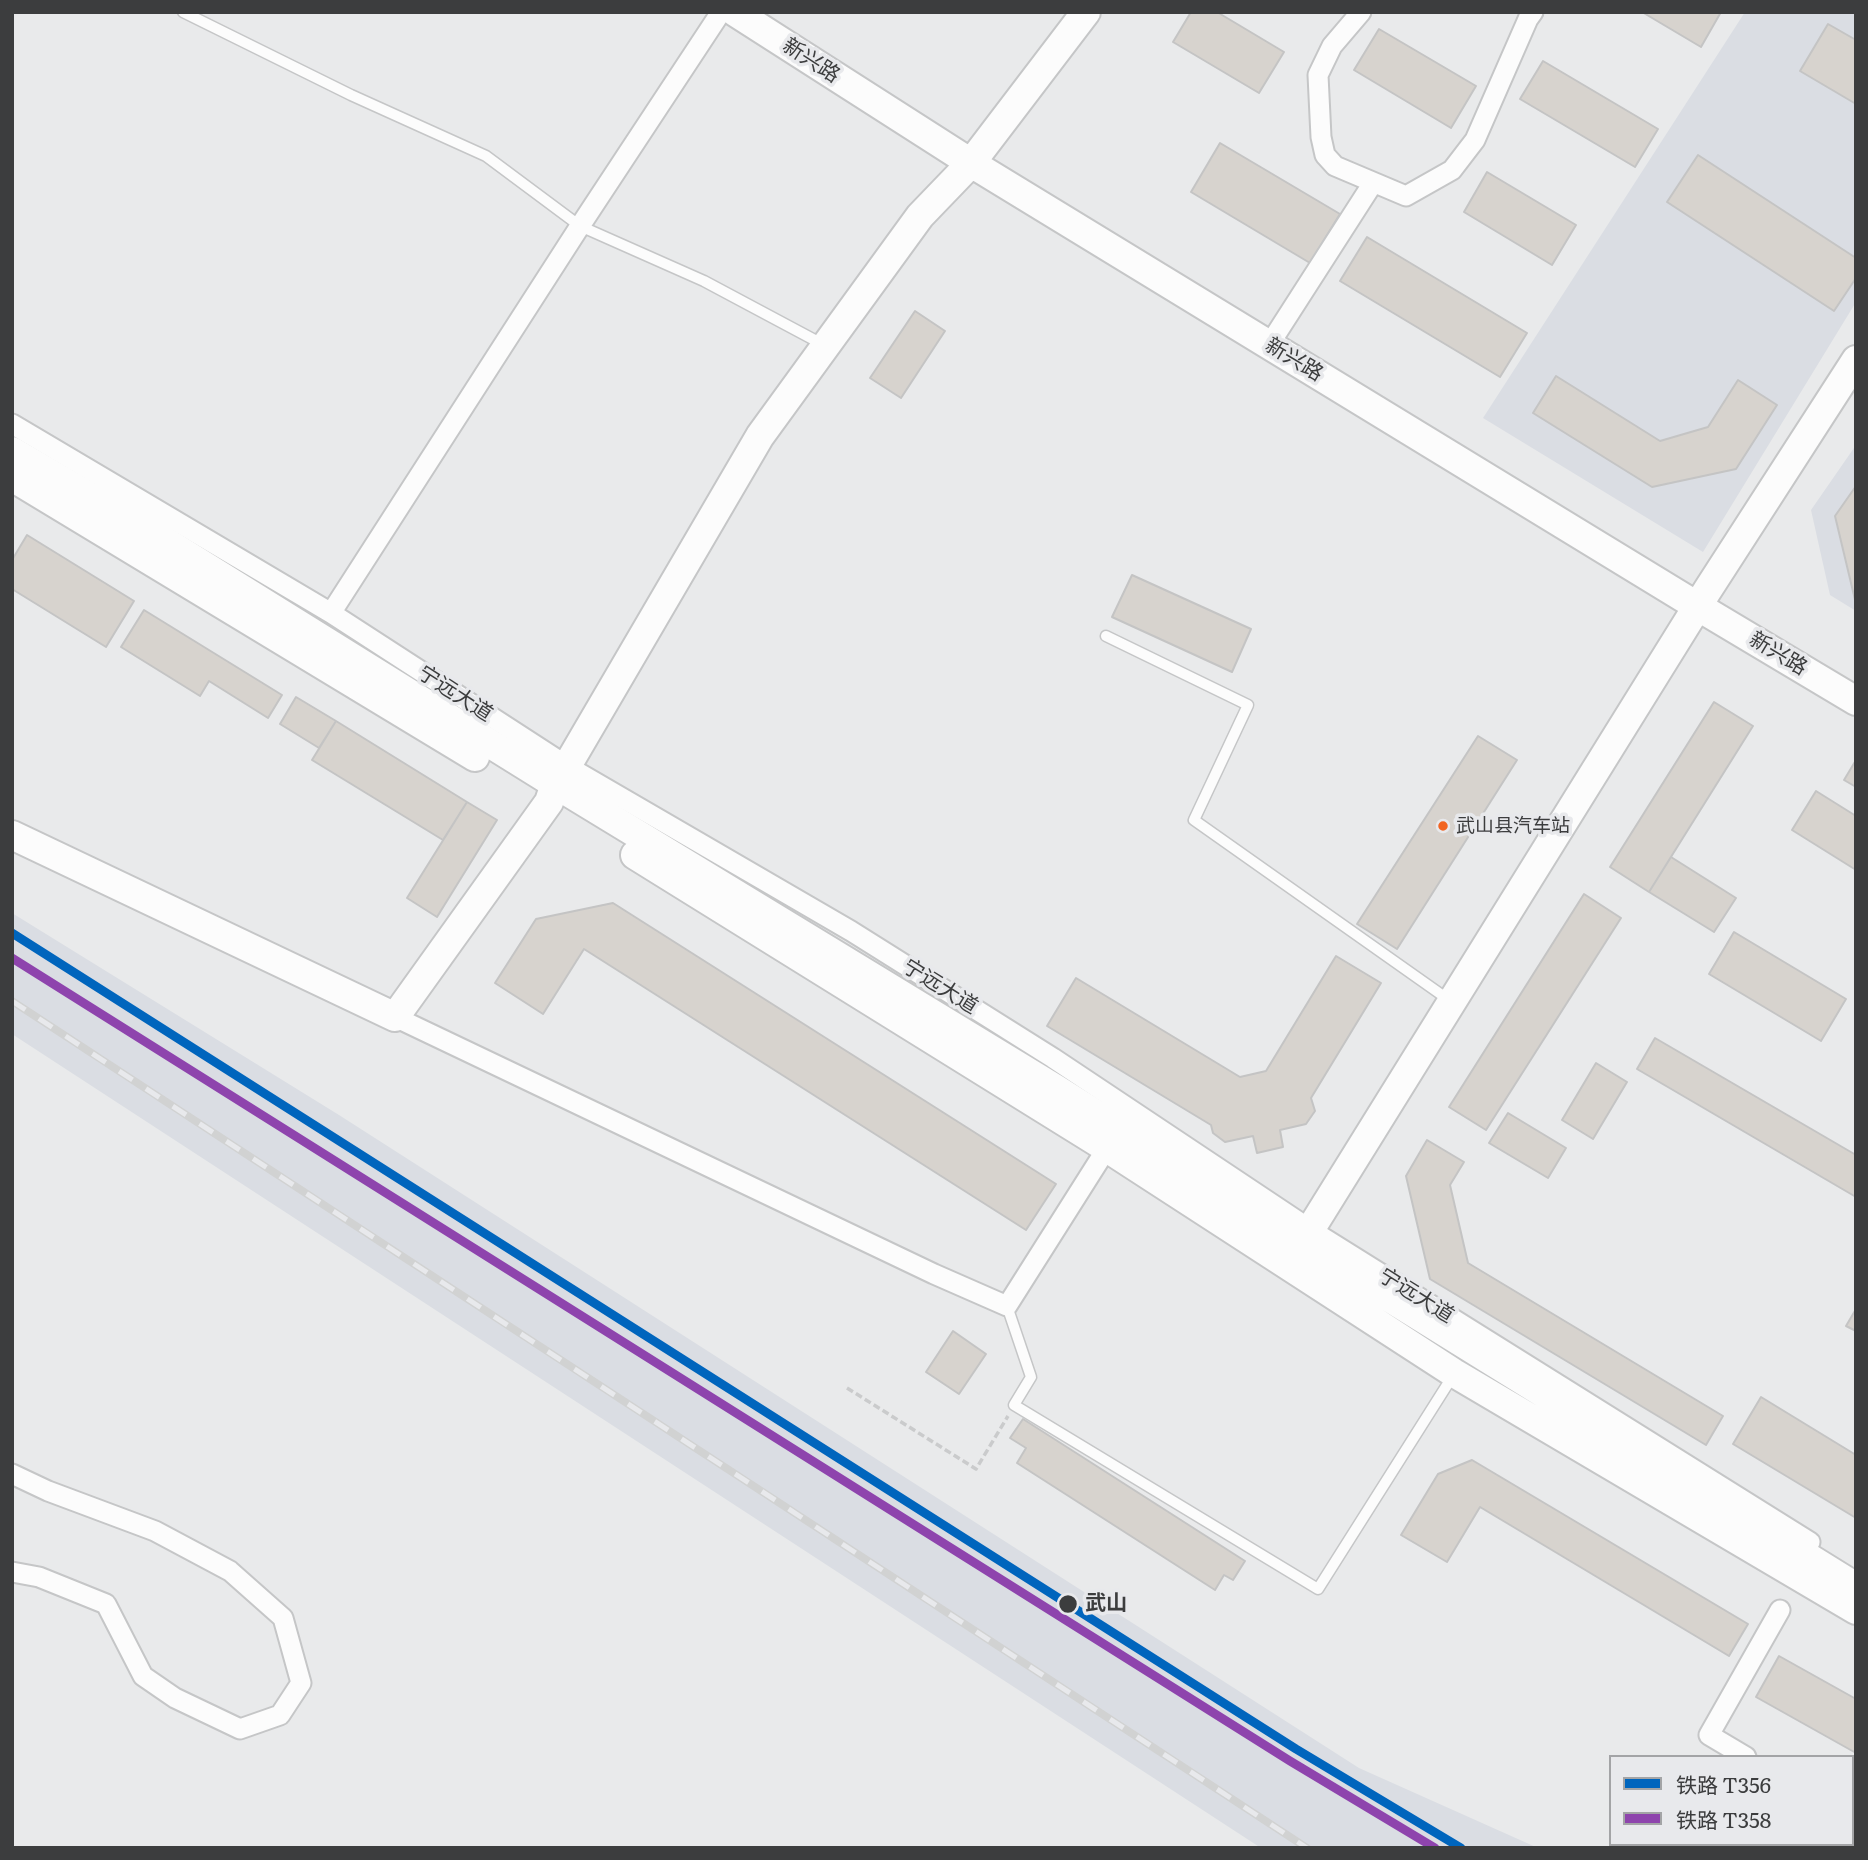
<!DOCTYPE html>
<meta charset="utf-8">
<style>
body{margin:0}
#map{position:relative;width:1868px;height:1860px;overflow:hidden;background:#e9eaeb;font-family:Literata,"Noto Sans SC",serif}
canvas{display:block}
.frame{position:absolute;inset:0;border:14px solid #3c3d3e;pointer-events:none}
.legend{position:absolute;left:1609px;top:1755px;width:245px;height:91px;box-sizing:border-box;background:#e8e9ec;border:2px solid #a3a4a6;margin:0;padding:9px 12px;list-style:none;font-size:21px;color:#3c3d3e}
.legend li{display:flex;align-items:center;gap:14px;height:35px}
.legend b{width:35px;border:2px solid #a3a4a6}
</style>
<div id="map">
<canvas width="1868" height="1860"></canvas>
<div class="frame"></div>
<ul class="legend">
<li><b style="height:9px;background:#0065bd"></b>铁路 T356</li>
<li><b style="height:9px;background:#8e44ad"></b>铁路 T358</li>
</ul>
</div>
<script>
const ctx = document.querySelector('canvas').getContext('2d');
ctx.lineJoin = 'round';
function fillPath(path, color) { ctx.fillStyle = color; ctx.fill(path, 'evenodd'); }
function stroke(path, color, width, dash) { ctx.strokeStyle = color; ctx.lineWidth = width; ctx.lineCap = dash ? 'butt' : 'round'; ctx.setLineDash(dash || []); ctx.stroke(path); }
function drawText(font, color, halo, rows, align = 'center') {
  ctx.font = font + ' Literata,"Noto Sans SC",serif'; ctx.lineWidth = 7; ctx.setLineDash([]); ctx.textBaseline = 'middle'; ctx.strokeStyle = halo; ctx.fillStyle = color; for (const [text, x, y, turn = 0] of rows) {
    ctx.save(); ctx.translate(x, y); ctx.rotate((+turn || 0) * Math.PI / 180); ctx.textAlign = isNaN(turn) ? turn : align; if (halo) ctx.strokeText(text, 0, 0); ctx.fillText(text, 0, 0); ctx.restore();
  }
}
const built = new Path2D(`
 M1745,12H1856V302L1703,552L1483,418Z
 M1856,445V611L1830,595L1811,510Z
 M12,913L339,1115L1359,1768L1538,1848H1261L12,1034Z`);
const building = new Path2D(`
 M1191,12H1217L1284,52L1259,93L1173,42Z
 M1642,12H1721L1701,47Z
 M1828,24L1856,40V104L1800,71Z
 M1379,29L1476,86L1451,128L1354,70Z
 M1543,61L1658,129L1635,167L1520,99Z
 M1220,143L1340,214L1310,263L1191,192Z
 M1698,155L1856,258V278L1834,311L1667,202Z
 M1487,172L1576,225L1552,265L1464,212Z
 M1367,237L1527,333L1500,377L1340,281Z
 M915,311L945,331L901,398L870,378Z
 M1556,376L1660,441L1708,427L1738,380L1777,405L1736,469L1652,487L1533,413Z
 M1856,486V604L1835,516Z
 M27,535L134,601L106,647L12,589V560Z
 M1132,575L1251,629L1232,672L1112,617Z
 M144,610L282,695L268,718L209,681L200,696L121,647Z
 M296,697L336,721L319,748L280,724Z
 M1714,702L1753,726L1649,892L1610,867Z
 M336,721L467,802L443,840L312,760Z
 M1478,736L1517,760L1397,949L1357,924Z
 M1856,760V787L1844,780Z
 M1816,791L1856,816V870L1792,830Z
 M467,802L497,820L437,917L407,898Z
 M1671,857L1736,898L1714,932L1649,892Z
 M1584,894L1621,918L1486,1130L1449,1107Z
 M613,903L1056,1184L1026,1230L584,949L543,1014L495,983L536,919Z
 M1734,932L1846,999L1821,1041L1709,974Z
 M1336,956L1381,983L1311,1098L1315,1111L1306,1124L1280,1130L1283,1147L1257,1153L1253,1136L1225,1142L1213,1133L1211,1125L1047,1026L1076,978L1240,1077L1266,1071Z
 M1655,1038L1856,1155V1197L1637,1069Z
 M1596,1063L1627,1082L1593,1139L1562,1120Z
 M1508,1113L1566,1148L1548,1178L1489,1143Z
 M1427,1140L1464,1162L1450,1185L1468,1263L1723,1416L1706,1445L1430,1279L1406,1176Z
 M1856,1309V1331L1846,1326Z
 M953,1331L986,1354L959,1394L926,1372Z
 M1761,1397L1856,1455V1518L1733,1444Z
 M1023,1419L1245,1561L1233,1580L1224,1575L1215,1590L1017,1463L1026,1448L1010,1438Z
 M1472,1460L1748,1624L1729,1656L1480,1507L1447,1562L1401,1535L1438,1474Z
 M1779,1656L1856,1699V1753L1756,1697Z`);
const path = new Path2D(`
 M847,1388L976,1469L1008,1416`);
const lane = new Path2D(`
 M183,12L351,95L486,156L580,226L704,281L824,345
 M1106,636L1248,705L1194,820L1449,1000
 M1007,1306L1031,1377L1014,1405L1318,1589L1454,1374`);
const street = new Path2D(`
 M1361,12L1332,46L1318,75L1321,137L1325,155L1335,166L1406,196L1452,170L1475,140L1528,19L1533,12
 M1269,345L1373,183
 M12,424L331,613L567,766L851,931L1053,1058L1311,1230L1810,1542
 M331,613L580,226L721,12
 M395,1017L934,1274L1007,1306L1107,1148
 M12,1474L48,1491L155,1531L230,1571L283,1618L301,1683L280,1715L240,1729L175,1698L143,1676L106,1604L39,1577L12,1572
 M1746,1757L1709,1735L1780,1610
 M1852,1820L1856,1822`);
const secondary = new Path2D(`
 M735,12L971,163L1697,606L1856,701
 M12,451L142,527L555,784L1056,1089L1301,1243L1856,1587
 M12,477L475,757
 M12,835L395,1017L549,802L555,784L567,766L760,436L920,216L971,163L1086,12
 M635,855L1107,1148L1454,1373L1856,1610
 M1292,1259L1707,591L1856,360`);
const rail = new Path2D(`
 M12,1001L1307,1848`);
const rail1 = new Path2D(`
 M12,933L1296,1749L1461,1848`);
const rail2 = new Path2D(`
 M12,958L1290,1761L1435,1848`);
const markers = [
 [1443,826,6,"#f26522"],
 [1068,1604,10,"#3c3d3e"]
];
const busNames = [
 ["武山县汽车站",1456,826]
];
const streetNames = [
 ["新兴路",811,61,33],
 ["新兴路",1294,360,31],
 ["新兴路",1778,654,31],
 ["宁远大道",455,694,33],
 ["宁远大道",940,987,32],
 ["宁远大道",1416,1296,32]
];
const stopNames = [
 ["武山",1085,1604]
];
fillPath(built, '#dadde3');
fillPath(building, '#d7d3ce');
stroke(building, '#c4c4c4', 2);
stroke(lane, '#c5c6c7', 13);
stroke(street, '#c5c6c7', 23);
stroke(secondary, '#c5c6c7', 32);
stroke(path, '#cacbcc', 3.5, [7, 3.5]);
stroke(lane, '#fcfcfc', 10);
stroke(street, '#fcfcfc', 19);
stroke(secondary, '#fcfcfc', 28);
stroke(rail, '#d1d2d2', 8);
stroke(rail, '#e8e9ec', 5, [16]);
stroke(rail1, '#0065bd', 9);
stroke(rail2, '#8e44ad', 9);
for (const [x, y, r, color] of markers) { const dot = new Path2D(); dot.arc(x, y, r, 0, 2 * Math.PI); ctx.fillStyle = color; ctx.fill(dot); stroke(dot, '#e8e9ec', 2.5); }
drawText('19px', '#3c3d3e', '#e8e9ec', busNames, 'left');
drawText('21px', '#3c3d3e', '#e8e9ec', streetNames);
drawText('bold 21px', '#3c3d3e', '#e8e9ec', stopNames, 'left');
</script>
